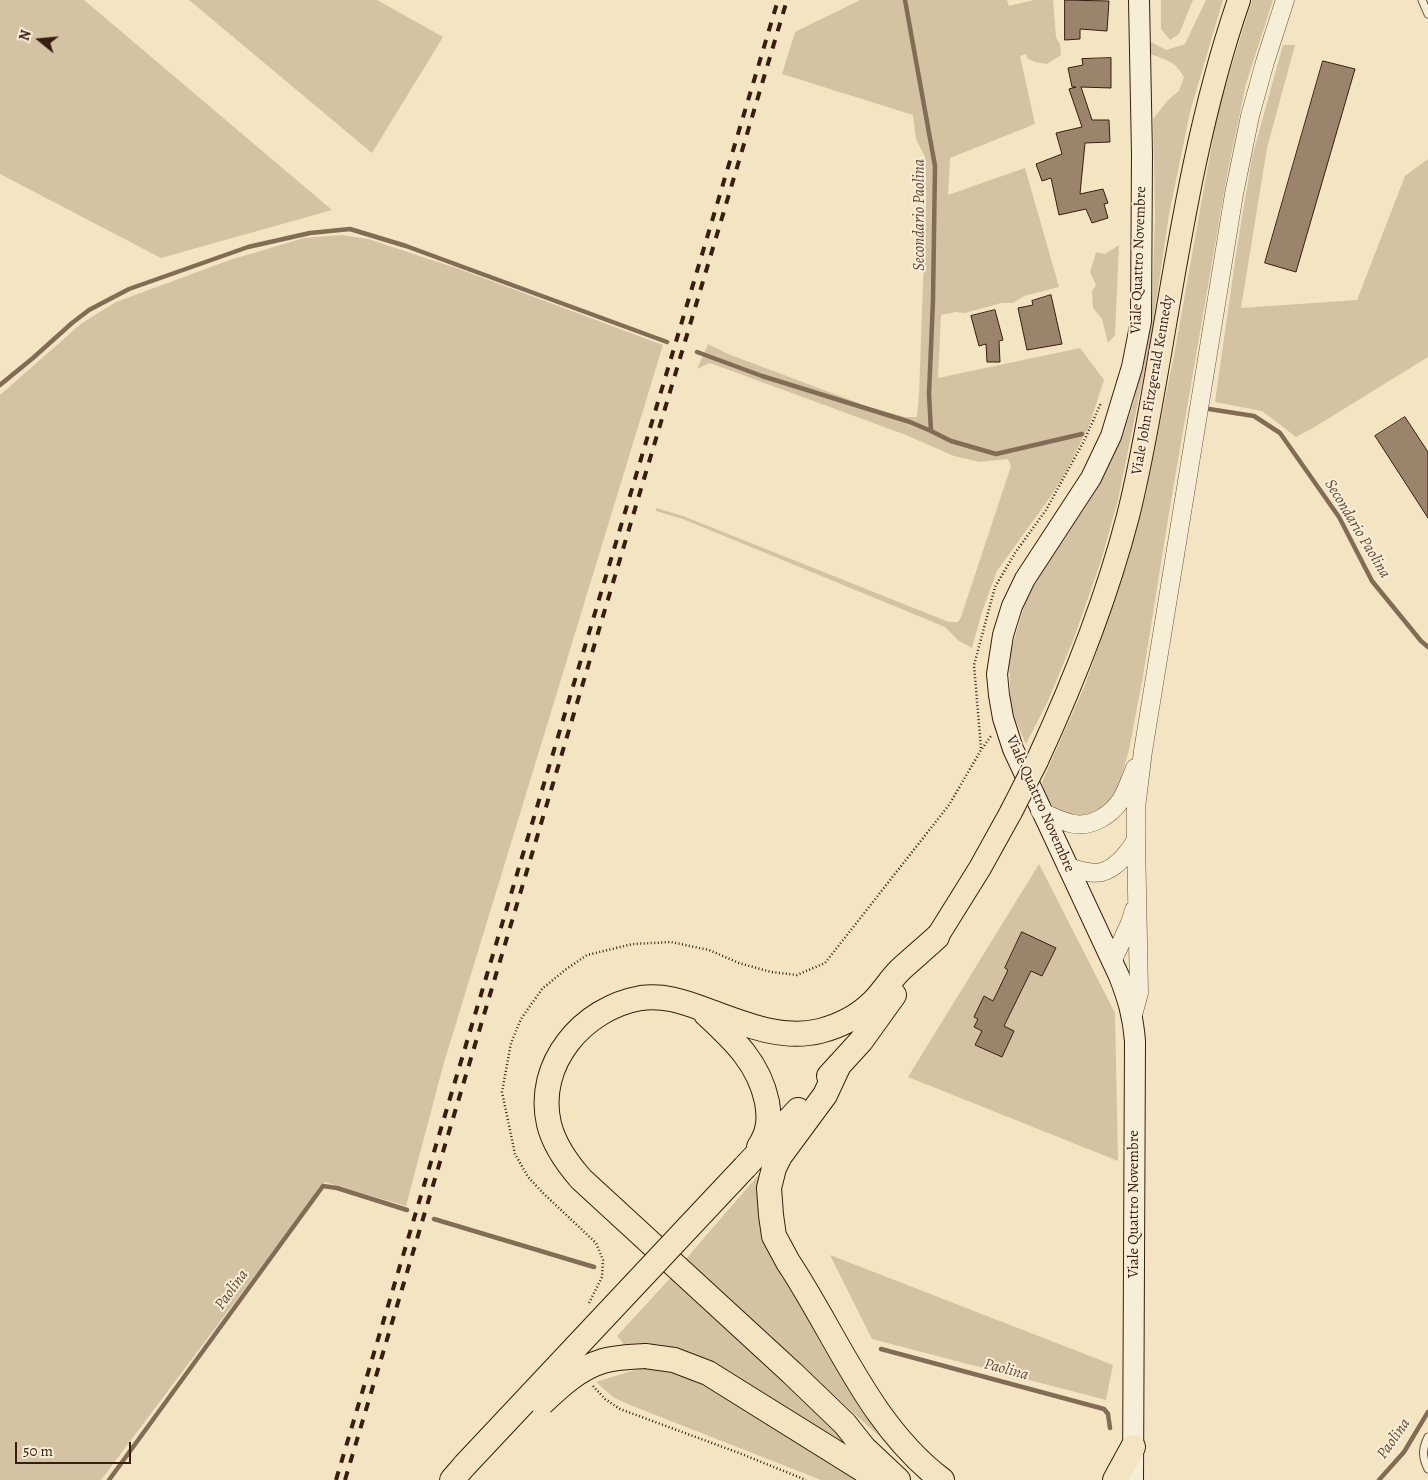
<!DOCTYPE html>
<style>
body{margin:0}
#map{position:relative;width:1428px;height:1480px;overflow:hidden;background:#f3e5c1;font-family:Alegreya,serif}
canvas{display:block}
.north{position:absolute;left:15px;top:15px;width:50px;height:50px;-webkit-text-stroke:4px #f7eed7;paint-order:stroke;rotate:287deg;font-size:14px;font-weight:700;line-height:20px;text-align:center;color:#391d0f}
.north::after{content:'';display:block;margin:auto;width:18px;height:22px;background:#391d0f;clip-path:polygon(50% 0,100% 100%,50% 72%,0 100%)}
.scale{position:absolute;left:15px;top:1442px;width:116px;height:22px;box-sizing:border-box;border:2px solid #391d0f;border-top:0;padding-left:6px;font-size:15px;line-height:18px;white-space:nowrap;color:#391d0f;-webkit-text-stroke:4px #f7eed7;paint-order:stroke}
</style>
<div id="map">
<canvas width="1428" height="1480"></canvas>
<div class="north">N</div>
<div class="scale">50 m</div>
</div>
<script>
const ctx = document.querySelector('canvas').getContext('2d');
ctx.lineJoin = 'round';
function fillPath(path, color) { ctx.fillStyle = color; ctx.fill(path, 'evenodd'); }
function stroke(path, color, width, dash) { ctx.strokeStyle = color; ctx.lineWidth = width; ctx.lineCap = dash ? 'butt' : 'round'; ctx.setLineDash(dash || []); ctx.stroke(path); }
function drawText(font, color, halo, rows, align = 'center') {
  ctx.font = font + ' Alegreya,serif'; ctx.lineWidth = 4; ctx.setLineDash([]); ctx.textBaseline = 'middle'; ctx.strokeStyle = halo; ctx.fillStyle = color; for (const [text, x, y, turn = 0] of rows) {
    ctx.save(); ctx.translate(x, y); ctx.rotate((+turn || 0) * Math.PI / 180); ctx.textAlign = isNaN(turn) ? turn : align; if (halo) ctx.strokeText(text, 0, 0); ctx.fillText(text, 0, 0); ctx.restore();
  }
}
const green = new Path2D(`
 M0,0H84L332,210L161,258L0,174Z
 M189,0H377L443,37L372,153Z
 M860,0H1007L1009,6L1034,0H1053L1056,37L1060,44L1061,55L1047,64L1035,62L1027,58V54L1020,56L1035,124L950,158L948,195L1025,168L1059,287L1024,296L1013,303H1001L965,313L956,312L941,315L938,378L1080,348L1104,380L1089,426L1062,479L1046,503L997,571L982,612L972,648L959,641L945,627L683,519L656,511V508L683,516L949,622H958L961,617L1011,466L1008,459L980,462L954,456L906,435L710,363L697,369L708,344L728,354L869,407L905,417H917L919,395L926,201L925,157L916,139L913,115L782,74L795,32Z
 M1161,0H1193L1179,34L1170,40L1161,29Z
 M1206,0H1223L1190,112L1169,215L1150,343L1118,500L1101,561L1074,638L1048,701L1026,744L1016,722L1011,708L1009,662L1014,640L1026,600L1041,573L1088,503L1122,436L1134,401L1147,343L1152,308L1155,212L1153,119L1168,100L1179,91L1184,77C1175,61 1167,60 1150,54L1149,41L1166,50L1185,44Z
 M1252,0H1273L1246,84L1227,175L1170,507L1143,676L1129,750L1117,792L1106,809L1089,817L1068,816L1054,808L1044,793L1042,782L1085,685L1127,564L1146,494L1174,355L1218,110Z
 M1283,45H1295L1267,148L1241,308L1357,300L1405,176L1428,159V357L1313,428L1296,437L1262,411L1215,402L1236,254L1252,157Z
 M342,235L368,239L459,269L663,345L443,1066L406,1206L325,1182L101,1480H0V395L82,323L116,302L230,260L304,238Z
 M1119,245L1115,335L1108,343L1102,319L1093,308L1092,291L1096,285L1090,272L1096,252L1105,254Z
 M1039,864L1115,1013L1118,1161L908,1077Z
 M761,1172L779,1263L879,1436L684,1261Z
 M830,1255L1113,1365L1106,1400L872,1339Z
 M674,1274L864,1456L710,1367L619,1349L623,1343L617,1336Z
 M659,1367L702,1381L872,1480H821L625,1403L613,1397L596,1382L638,1369Z`);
const stream = new Path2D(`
 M905,0L935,166L933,300L929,394L931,431L951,441L996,454L1082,434
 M697,352L762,376L910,422L931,431
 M0,385L33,358L72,323L89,310L129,289L248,247L310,233L350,229L406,246L667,342
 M1209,409L1254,416L1280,433L1339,517L1372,581L1421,641L1428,647
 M434,1219L594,1267
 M881,1349L1104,1409L1108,1414L1110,1428
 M109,1480L323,1186L337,1188L407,1210
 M1379,1480L1404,1452L1428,1412`);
const building = new Path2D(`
 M1065,0L1109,1L1107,31L1080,29V39L1065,40Z
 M1111,58V88L1081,87L1092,120H1109L1110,142L1085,143L1080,194L1103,189L1108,203L1104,204L1108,218L1092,223L1086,209L1059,215L1051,178L1042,181L1036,164L1062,154L1056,133L1082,127L1069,89L1076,87H1072L1068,68L1083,65L1082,59Z
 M1323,61L1355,69L1296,272L1265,263Z
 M1051,295L1062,344L1027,350L1018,308L1033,305L1032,301Z
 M995,310L1003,340L999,341L1000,362H987L986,344L979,346L971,316Z
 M1405,417L1428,452V518L1375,436Z
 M1022,932L1056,948L1042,976L1031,971L1004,1026L1014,1031L1002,1057L975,1045L982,1031L974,1027L978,1019L974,1017L984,996L993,1001L1008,970L1005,968Z`);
const path = new Path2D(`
 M981,748L974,665L995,587L1015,553L1046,510L1084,441L1101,403
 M589,1303L602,1277L603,1260L596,1243L543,1193L528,1177L515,1154L502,1092L511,1043L521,1019L542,989L565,970L587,955L633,944L671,942L709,950L739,963L771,972L797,975L825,963L949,805L981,750L991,736
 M593,1386L605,1399L620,1409L739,1453L806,1480`);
const service = new Path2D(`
 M1422,0L1428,14
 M1428,1437C1422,1449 1422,1457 1428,1469`);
const tertiary = new Path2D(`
 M1040,811C1051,816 1062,822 1074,824C1092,827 1111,815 1121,800C1127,790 1131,778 1135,768
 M1067,867C1077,869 1091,875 1102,872C1117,868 1128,853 1136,840
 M1112,962L1130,923L1134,910
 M1133,1015L1139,993L1136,840V808L1143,751L1234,194L1250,116L1265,62L1285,0`);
const secondary = new Path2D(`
 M1133,1480L1135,1041C1133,1016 1128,999 1119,976L1013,749L1003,718L999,695L997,674L1003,635L1012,606L1025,579L1091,478L1111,436L1132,367L1141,321L1142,154L1139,0`);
const primary = new Path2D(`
 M1037,761C1074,681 1106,601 1128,516C1142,461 1151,404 1161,348C1181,231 1200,113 1239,0
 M937,937L980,868L1011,812`);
const trunk = new Path2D(`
 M706,1014C734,1040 759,1063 767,1102C770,1119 769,1132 759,1147
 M839,1065L825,1095L780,1156L774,1168L769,1188L771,1215L774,1236L788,1262C836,1334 870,1426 942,1480
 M829,1076L861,1041L894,995
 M745,1167L798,1110
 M645,1356L674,1360L708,1373L862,1469L876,1480
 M452,1480L465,1465
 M898,1480L864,1448L845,1424L792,1373L581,1179C567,1163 554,1145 549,1124C535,1064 583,1008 641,998C663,995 682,1001 703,1009C740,1022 780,1041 820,1031C839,1026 859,1016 873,1002C883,992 890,980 900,970C912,959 925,948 937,937
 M1115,1480L1133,1447`);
const rail = new Path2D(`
 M336,1480L778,0
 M345,1480L787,0`);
const primaryBridge = new Path2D(`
 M1011,812L1037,761`);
const trunkBridge = new Path2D(`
 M542,1403C559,1387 579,1368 603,1361C617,1357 631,1357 645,1356
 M465,1465L745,1167`);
const streetNames = [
 ["Viale Quattro Novembre",1139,260,-88],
 ["Viale John Fitzgerald Kennedy",1153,385,-80],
 ["Viale Quattro Novembre",1040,804,66],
 ["Viale Quattro Novembre",1134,1204,-90]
];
const waterNames = [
 ["Secondario Paolina",920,215,-90],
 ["Secondario Paolina",1357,529,59],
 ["Paolina",232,1290,-54],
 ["Paolina",1006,1370,15],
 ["Paolina",1394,1439,-55]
];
fillPath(green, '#d3c3a3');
stroke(stream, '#836c55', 4.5);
fillPath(building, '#9a856c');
stroke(building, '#391d0f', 1);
stroke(service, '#684f3c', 9);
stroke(tertiary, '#684f3c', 19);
stroke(secondary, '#391d0f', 22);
stroke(primary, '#391d0f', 24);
stroke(trunk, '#391d0f', 26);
stroke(path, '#391d0f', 2.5, [1, 2.5]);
stroke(service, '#f7eed7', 7);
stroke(tertiary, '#f7eed7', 18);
stroke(secondary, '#f7eed7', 20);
stroke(primary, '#f3e5c1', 22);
stroke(trunk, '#f3e5c1', 24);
stroke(rail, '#391d0f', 4, [9, 9]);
stroke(primaryBridge, '#391d0f', 24, []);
stroke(trunkBridge, '#391d0f', 26, []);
stroke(primaryBridge, '#f3e5c1', 22);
stroke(trunkBridge, '#f3e5c1', 24);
drawText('15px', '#391d0f', '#f7eed7', streetNames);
drawText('italic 16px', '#644b38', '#f7eed7', waterNames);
</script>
